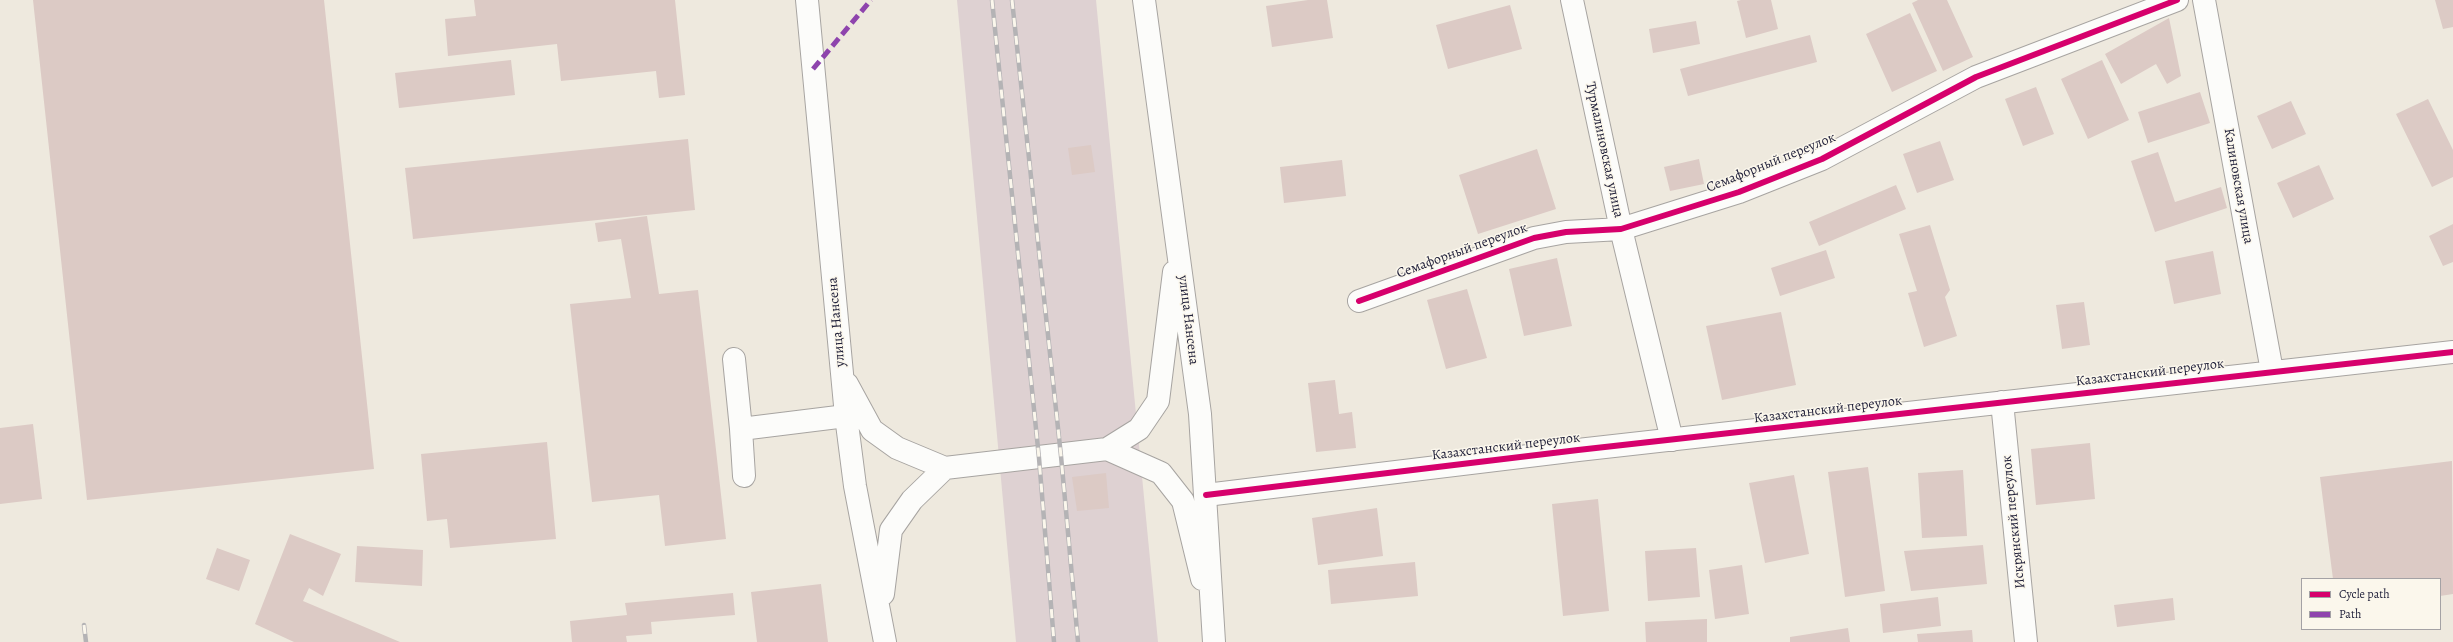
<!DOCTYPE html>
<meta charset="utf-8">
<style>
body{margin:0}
#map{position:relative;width:2453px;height:642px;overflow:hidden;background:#eee9de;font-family:Alegreya,serif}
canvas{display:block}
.legend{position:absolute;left:2301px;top:578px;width:140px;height:52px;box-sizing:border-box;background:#fbf7ec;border:1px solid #a4a2a5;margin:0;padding:5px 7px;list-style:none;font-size:12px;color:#22223b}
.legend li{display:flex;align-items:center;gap:8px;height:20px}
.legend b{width:20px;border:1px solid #a4a2a5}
</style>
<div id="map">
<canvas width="2453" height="642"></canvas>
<ul class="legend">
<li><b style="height:5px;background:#d6006c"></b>Cycle path</li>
<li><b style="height:5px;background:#8e44ad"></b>Path</li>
</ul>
</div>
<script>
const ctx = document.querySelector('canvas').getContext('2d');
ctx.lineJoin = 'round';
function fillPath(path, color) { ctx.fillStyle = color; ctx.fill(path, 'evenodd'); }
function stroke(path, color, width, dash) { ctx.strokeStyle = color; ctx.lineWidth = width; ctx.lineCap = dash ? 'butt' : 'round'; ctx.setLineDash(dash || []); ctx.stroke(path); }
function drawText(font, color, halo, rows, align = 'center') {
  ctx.font = font + ' Alegreya,serif'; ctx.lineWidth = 3; ctx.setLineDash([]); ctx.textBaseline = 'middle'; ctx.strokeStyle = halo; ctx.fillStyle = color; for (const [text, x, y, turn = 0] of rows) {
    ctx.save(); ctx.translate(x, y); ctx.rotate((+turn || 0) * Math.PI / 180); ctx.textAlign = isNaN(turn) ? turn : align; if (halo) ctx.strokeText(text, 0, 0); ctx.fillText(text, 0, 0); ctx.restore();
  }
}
const industrial = new Path2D(`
 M957,0H1096L1158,642H1016Z`);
const building = new Path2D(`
 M33,0H324L374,469L87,500Z
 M474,0H675L685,95L659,98L656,71L561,81L557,44L448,56L445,19L476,16Z
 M1308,0H1327L1333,38L1272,47L1266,6Z
 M1741,0H1771L1778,29L1746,38L1737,1Z
 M1918,0H1947L1973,57L1943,71L1912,3Z
 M2435,0H2453V27L2443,29Z
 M1510,5L1522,49L1448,69L1436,25Z
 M1910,13L1937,71L1892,92L1866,34Z
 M2169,18L2181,76L2167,84L2156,64L2121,84L2105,54Z
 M1696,21L1700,44L1653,53L1649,29Z
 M1810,35L1817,62L1688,96L1680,69Z
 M511,60L515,95L399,108L395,73Z
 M2102,60L2129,120L2088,139L2061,79Z
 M2036,87L2054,134L2023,146L2005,99Z
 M2200,92L2210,123L2148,143L2138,112Z
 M2428,99L2453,150V177L2432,187L2396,114Z
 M2291,101L2306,134L2272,149L2257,116Z
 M688,139L695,210L413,239L405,168Z
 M1940,141L1954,180L1917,193L1903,154Z
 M1091,145L1095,172L1072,175L1068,148Z
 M1537,149L1556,209L1478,234L1459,175Z
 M2158,152L2175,202L2221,187L2227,208L2155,232L2131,161Z
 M1699,159L1704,184L1670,191L1664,167Z
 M1342,160L1346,196L1284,203L1280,167Z
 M2319,165L2334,199L2293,218L2277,183Z
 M1896,185L1906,209L1819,246L1809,222Z
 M647,216L659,294L698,290L726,539L665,546L659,495L592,502L570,304L631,298L621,239L598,242L595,223Z
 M2453,224V262L2443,266L2429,236Z
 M1930,225L1950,290L1945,297L1957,336L1924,347L1908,293L1917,291L1899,234Z
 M1826,250L1835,278L1780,296L1771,268Z
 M2213,251L2221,294L2174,304L2165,261Z
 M1557,258L1572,326L1524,336L1509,269Z
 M1467,289L1487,358L1446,369L1427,300Z
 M2084,302L2090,345L2062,349L2056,305Z
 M1781,312L1796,385L1722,400L1706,326Z
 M1335,380L1339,414L1352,412L1356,448L1316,452L1308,383Z
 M33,424L42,499L0,504V428Z
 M547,442L556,539L450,548L447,519L427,521L421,454Z
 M2090,443L2095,499L2036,505L2031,449Z
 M2452,461L2453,594L2440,596V579H2333L2320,477Z
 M1868,467L1885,591L1845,597L1828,472Z
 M1963,470L1967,536L1922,538L1918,473Z
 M1106,473L1109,508L1077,511L1072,477Z
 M1794,475L1809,554L1765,563L1749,483Z
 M1598,499L1609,611L1563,616L1552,504Z
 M1377,508L1383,556L1318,565L1312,518Z
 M290,534L341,554L323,596L309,588L303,601L400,642H294L255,624Z
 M1983,545L1987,584L1911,591L1904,551Z
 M357,546L423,550L422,586L355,582Z
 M217,548L250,560L239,591L206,579Z
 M1696,548L1700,597L1648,601L1645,551Z
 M1415,562L1418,596L1331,604L1328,570Z
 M1742,565L1749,614L1715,619L1709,570Z
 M821,584L828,642H757L751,592Z
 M733,593L735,615L651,622L652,634L626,636L627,642H572L570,621L627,615L625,603Z
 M1938,597L1941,626L1883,633L1880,604Z
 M2173,598L2175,620L2117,627L2114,605Z
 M1707,619V642H1646L1645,622Z
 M1848,628L1850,642H1790V637Z
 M1972,630L1973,642H1918L1917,634Z`);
const minor = new Path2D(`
 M1572,0L1621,229L1672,440
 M2204,0L2272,371
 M1359,301L1534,238L1566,232L1621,229L1739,192L1822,159L1976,77L2177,0
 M734,359L741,429L846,416
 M2002,402L2026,642
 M741,429L744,476
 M1206,495L1578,450L2453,352`);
const major = new Path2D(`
 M807,0L846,416L855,486L885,642
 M1144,0L1200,414L1214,642
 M847,384L872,430L897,448L945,468L1107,449L1139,429L1158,401L1174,272
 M1107,449L1161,473L1183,501L1202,579
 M883,594L891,530L912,500L945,468`);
const rail = new Path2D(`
 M992,0L1039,458L1054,642
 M1012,0L1061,456L1078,642
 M84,625L86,642`);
const quiet = new Path2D(`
 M813,69L871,0`);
const cycleway = new Path2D(`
 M1359,301L1534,238L1566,232L1621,229L1739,192L1822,159L1976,77L2177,0
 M1206,495L1578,450L2453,352`);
const streetNames = [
 ["Турмалиновская улица",1604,150,78],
 ["Семафорный переулок",1771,163,-22],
 ["Калиновская улица",2238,186,80],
 ["Семафорный переулок",1462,251,-20],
 ["улица Нансена",1188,320,83],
 ["улица Нансена",837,322,-95],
 ["Казахстанский переулок",2150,373,-7],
 ["Казахстанский переулок",1828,410,-7],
 ["Казахстанский переулок",1506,447,-7],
 ["Искрянский переулок",2014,522,-96]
];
fillPath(industrial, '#ded1d2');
fillPath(building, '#dccac5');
stroke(minor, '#a7a4a1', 24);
stroke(major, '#a7a4a1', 24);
stroke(minor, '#fcfcfa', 22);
stroke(major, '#fcfcfa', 22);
stroke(rail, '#b4b3b5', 4.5);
stroke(rail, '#fbf7ec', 3, [9]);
stroke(quiet, '#8e44ad', 5, [10, 5]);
stroke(cycleway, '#d6006c', 6);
drawText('14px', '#22223b', '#fbf7ec', streetNames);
</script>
